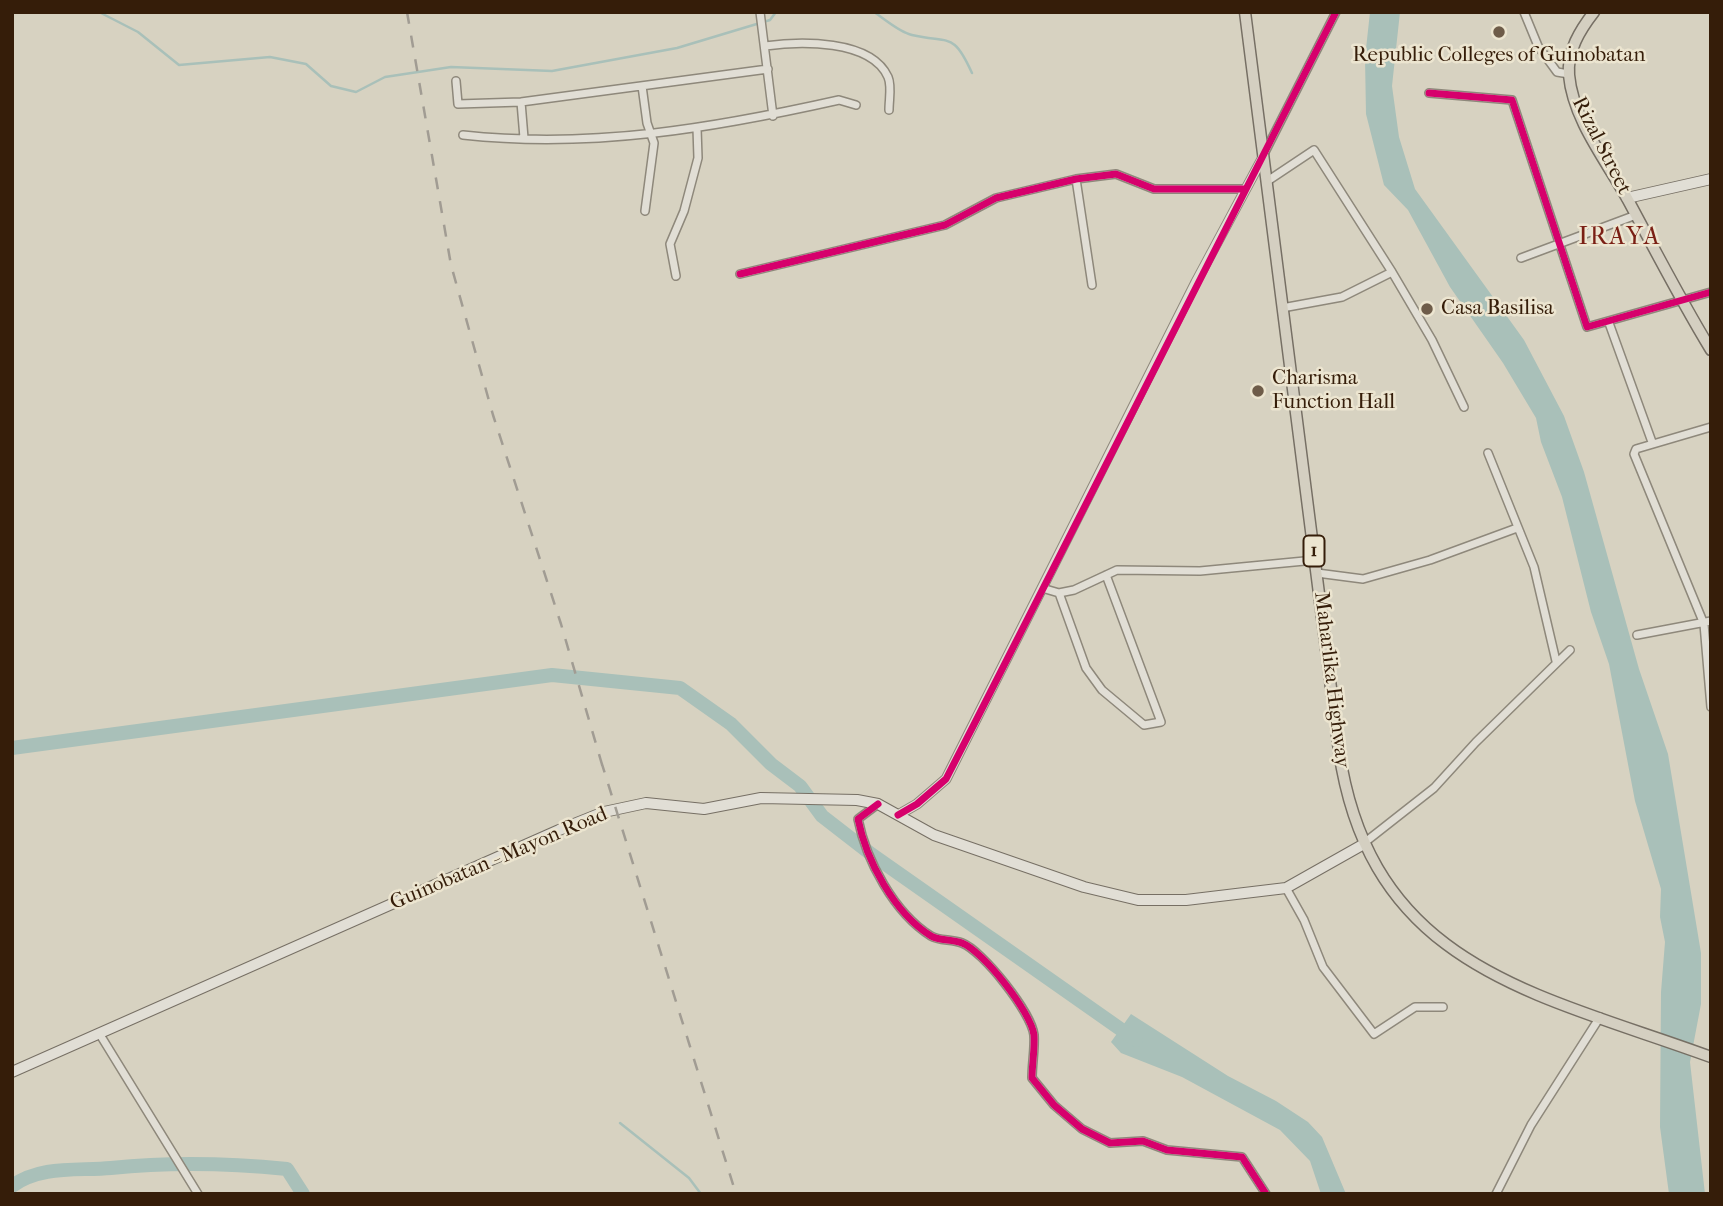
<!DOCTYPE html>
<style>
body{margin:0}
#map{position:relative;width:1723px;height:1206px;overflow:hidden;background:#d7d2c1;font-family:"IM FELL French Canon",serif}
canvas{display:block}
.frame{position:absolute;inset:0;border:14px solid #351d09;pointer-events:none}
</style>
<div id="map">
<canvas width="1723" height="1206"></canvas>
<div class="frame"></div>
</div>
<script>
const ctx = document.querySelector('canvas').getContext('2d');
ctx.lineJoin = 'round';
function fillPath(path, color) { ctx.fillStyle = color; ctx.fill(path, 'evenodd'); }
function stroke(path, color, width, dash) { ctx.strokeStyle = color; ctx.lineWidth = width; ctx.lineCap = dash ? 'butt' : 'round'; ctx.setLineDash(dash || []); ctx.stroke(path); }
function drawText(font, color, halo, rows, align = 'center') {
  ctx.font = font + ' "IM FELL French Canon",serif'; ctx.lineWidth = 5; ctx.setLineDash([]); ctx.textBaseline = 'middle'; ctx.strokeStyle = halo; ctx.fillStyle = color; for (const [text, x, y, turn = 0] of rows) {
    ctx.save(); ctx.translate(x, y); ctx.rotate((+turn || 0) * Math.PI / 180); ctx.textAlign = isNaN(turn) ? turn : align; if (halo) ctx.strokeText(text, 0, 0); ctx.fillText(text, 0, 0); ctx.restore();
  }
}
const water = new Path2D(`
 M1370,12H1400L1392,86L1399,137L1415,189L1524,340L1564,416L1584,472L1639,669L1668,754L1701,953V1004L1690,1062L1705,1194H1669L1660,1127L1661,992L1665,942L1660,917L1661,889L1635,801L1609,664L1591,612L1562,497L1541,442L1536,418L1503,363L1450,287L1408,210L1384,185L1366,114L1365,58Z
 M1131,1014L1228,1076L1276,1101L1308,1122L1322,1137L1346,1194H1321L1310,1161L1280,1130L1182,1077L1121,1053L1111,1042Z`);
const stream = new Path2D(`
 M99,12L138,32L179,65L270,57L306,64L331,86L356,92L385,77L451,67L552,71L677,48L770,20L776,12
 M874,12C886,20 899,32 912,35C950,44 953,31 972,73
 M620,1123L689,1178L701,1194`);
const river = new Path2D(`
 M12,748L552,675L680,688L731,724L771,764L800,786L822,816L871,854L1136,1040
 M12,1186C41,1165 78,1171 111,1168C170,1162 227,1163 287,1169L303,1194`);
const minor = new Path2D(`
 M760,12L773,116
 M1524,12L1538,46L1557,72L1569,74
 M765,46C799,41 871,39 888,77C892,86 889,99 889,110
 M456,81L458,104L521,102L768,69
 M642,86L647,123L654,143L645,211
 M1429,93L1512,100L1587,327L1711,292
 M521,102L524,138
 M463,135C592,149 714,128 839,100L856,105
 M1263,156L1336,12
 M1076,179L1092,285
 M1266,182L1314,150L1392,272L1432,340L1464,407
 M1521,258L1636,215
 M740,274L945,225L996,198L1076,179L1116,174L1154,189H1245
 M676,276L670,244L684,211L698,158L697,128
 M1282,308L1342,297L1392,272
 M1609,323L1652,442
 M1711,427L1636,449L1634,454L1704,624L1711,707
 M1488,453L1534,567L1556,661
 M1317,573L1363,579L1430,560L1517,528
 M1042,588L1059,593L1086,668L1102,690L1144,725L1161,722L1106,575
 M1059,593L1074,590L1117,570L1200,571L1315,560
 M1637,635L1711,621
 M878,804L858,819C866,860 894,913 931,936C939,941 952,939 962,943C983,951 1031,1012 1034,1035C1035,1048 1032,1064 1032,1078L1054,1105L1082,1129L1110,1143L1143,1141L1167,1150L1242,1157L1266,1194
 M1364,843L1434,788L1476,742L1570,650
 M1286,888L1304,920L1323,967L1374,1034L1415,1007H1443
 M99,1033L198,1194
 M1496,1194L1531,1125L1600,1017`);
const tertiary = new Path2D(`
 M898,815L917,804L946,779L1196,282L1263,157`);
const secondary = new Path2D(`
 M1627,198L1711,179
 M12,1072L559,830L604,812L646,803L704,809L761,798L857,800L878,804L934,835L1084,887L1138,900H1186L1286,888L1364,844`);
const primary = new Path2D(`
 M1594,12C1580,30 1567,51 1569,75C1573,120 1607,162 1628,200C1655,250 1681,301 1711,350`);
const trunk = new Path2D(`
 M1245,12L1339,751C1371,968 1536,993 1711,1057`);
const rail = new Path2D(`
 M407,12L451,265L493,415L561,624L603,768
 M601,761L736,1194`);
const cycleway = new Path2D(`
 M1429,93L1512,100L1587,327L1711,292
 M740,274L945,225L996,198L1076,179L1116,174L1154,189H1245
 M878,804L858,819C866,860 894,913 931,936C939,941 952,939 962,943C983,951 1031,1012 1034,1035C1035,1048 1032,1064 1032,1078L1054,1105L1082,1129L1110,1143L1143,1141L1167,1150L1242,1157L1266,1194
 M898,815L917,804L946,779C1077,524 1204,267 1336,12`);
const markers = [
 [1499,32,7,"#6e5c49"],
 [1427,309,7,"#6e5c49"],
 [1258,391,7,"#6e5c49"]
];
const shields = [
 [1314,551,21]
];
const shieldNames = [
 ["1",1314,551]
];
const poiNames = [
 ["Republic Colleges of Guinobatan",1499,56,"center"],
 ["Casa Basilisa",1441,309],
 ["Charisma",1272,379],
 ["Function Hall",1272,403]
];
const streetNames = [
 ["Rizal Street",1601,146,63],
 ["Maharlika Highway",1331,680,83],
 ["Guinobatan - Mayon Road",499,859,-23]
];
const quarterNames = [
 ["IRAYA",1620,238]
];
fillPath(water, '#a9c0b9');
stroke(stream, '#a9c0b9', 2.5);
stroke(river, '#a9c0b9', 14);
stroke(minor, '#8e887b', 10);
stroke(tertiary, '#8e887b', 11);
stroke(secondary, '#766f64', 12);
stroke(primary, '#766f64', 13);
stroke(trunk, '#766f64', 13);
stroke(minor, '#e1ded5', 7);
stroke(tertiary, '#e1ded5', 9);
stroke(secondary, '#e1ded5', 10);
stroke(primary, '#d4cfc1', 10);
stroke(trunk, '#d4cfc1', 10);
stroke(rail, '#a19c93', 2.5, [12, 12]);
stroke(cycleway, '#d6006c', 7);
for (const [x, y, r, color] of markers) { const dot = new Path2D(); dot.arc(x, y, r, 0, 2 * Math.PI); ctx.fillStyle = color; ctx.fill(dot); stroke(dot, '#ece5d0', 2.5); }
for (const [x, y, w] of shields) { const box = new Path2D(); box.roundRect(x - w / 2, y - 15.5, w, 31, 5); ctx.fillStyle = '#ece5d0'; ctx.fill(box); stroke(box, '#351d09', 2); }
drawText('bold 19px', '#351d09', null, shieldNames);
drawText('21px', '#351d09', '#ece5d0', poiNames, 'left');
drawText('21px', '#351d09', '#ece5d0', streetNames);
ctx.letterSpacing = '2px';
drawText('24px', '#7a1f14', '#ece5d0', quarterNames);
ctx.letterSpacing = '0px';
</script>
